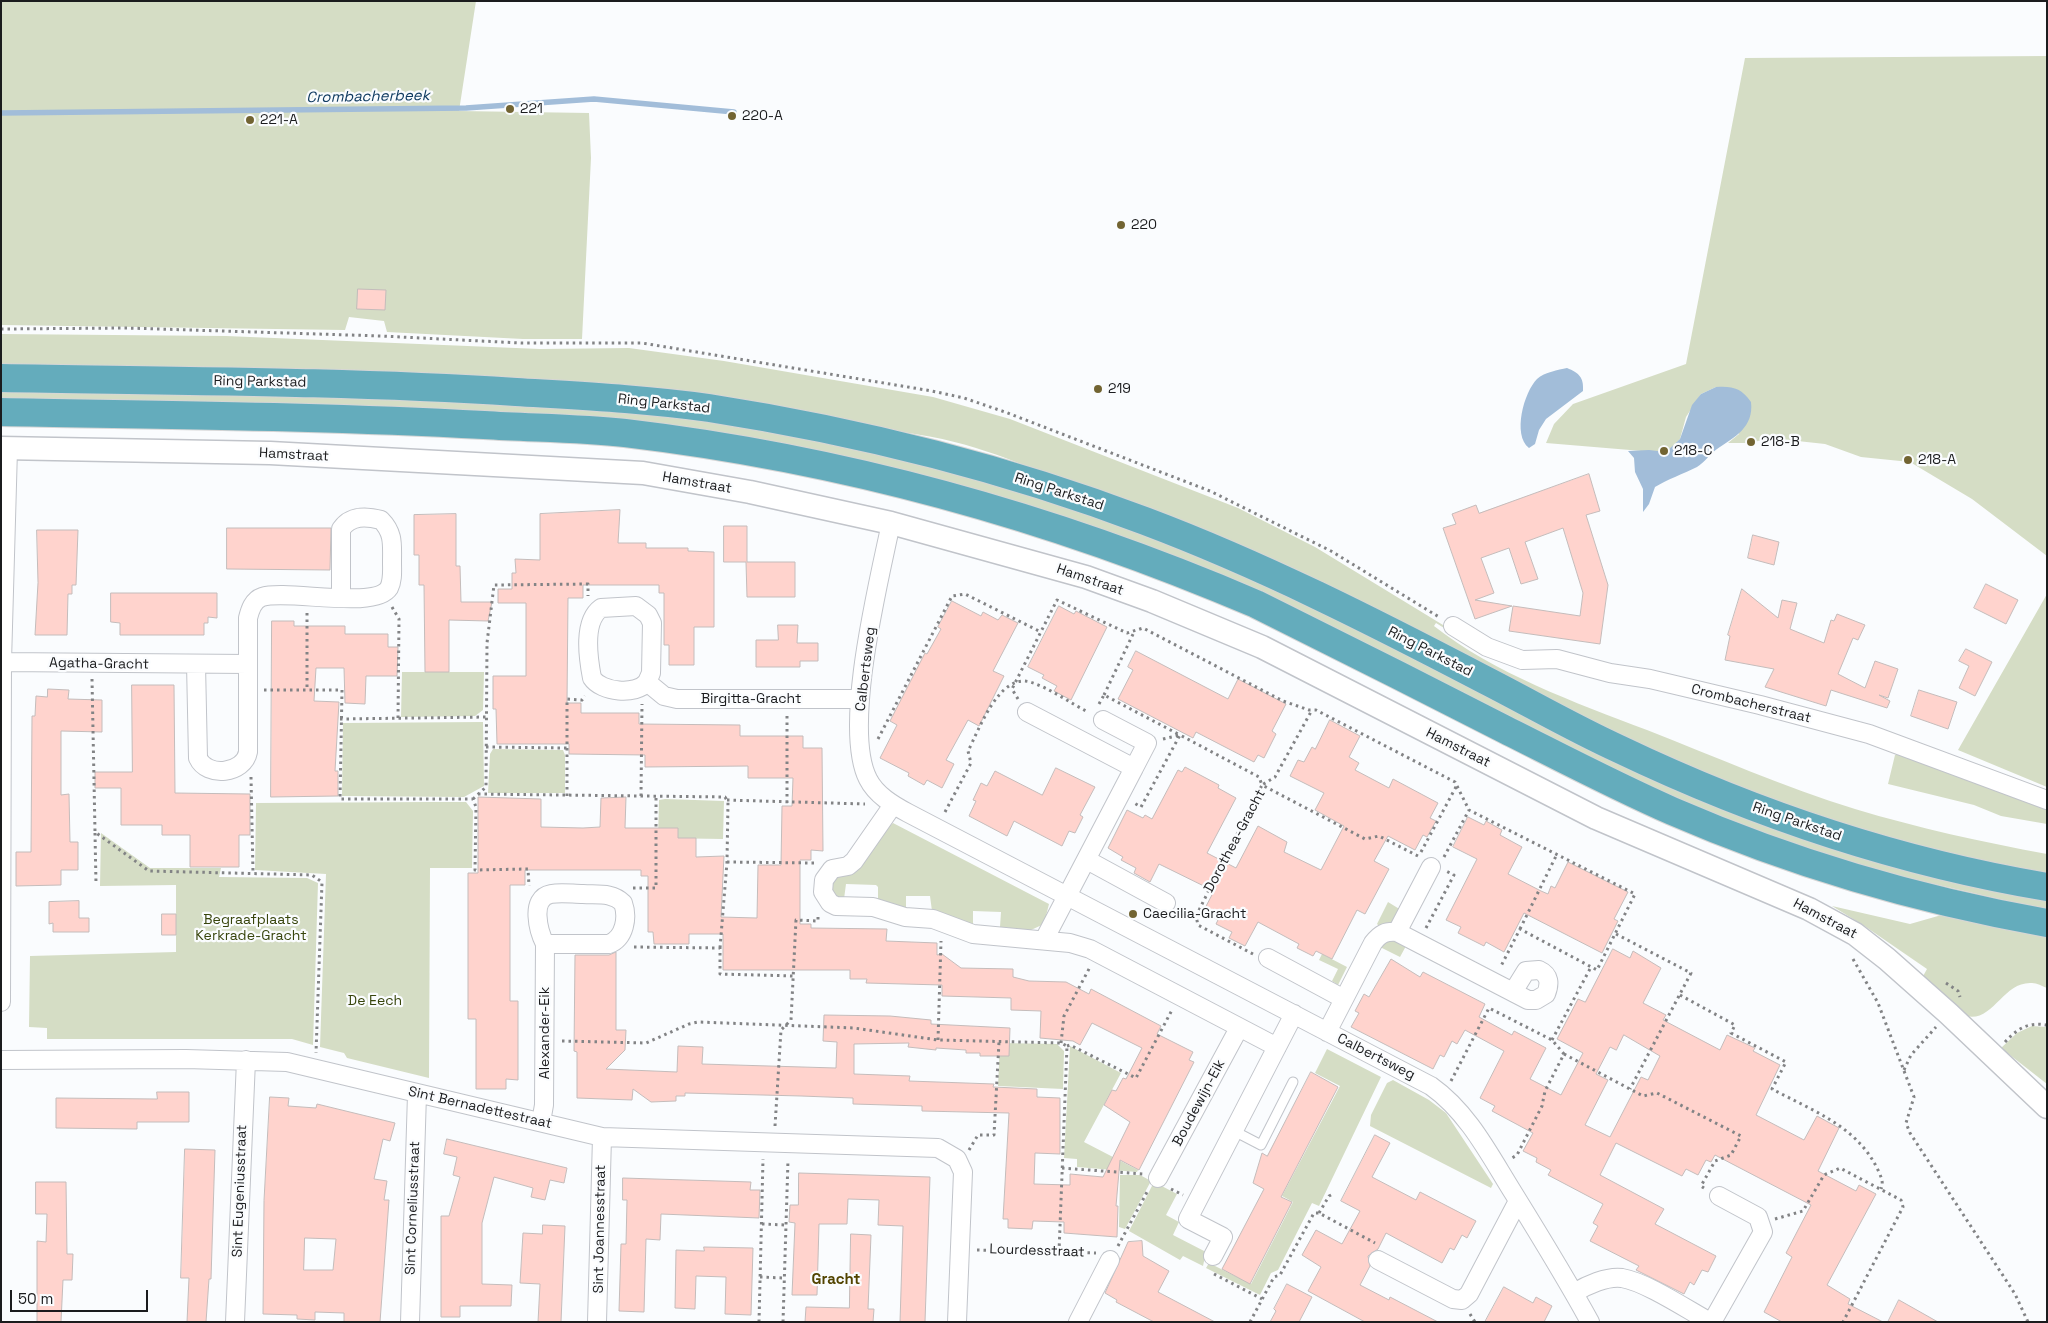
<!DOCTYPE html>
<style>
body{margin:0}
#map{position:relative;width:2048px;height:1323px;overflow:hidden;background:#fafcfe;font-family:"Space Grotesk",sans-serif}
canvas{display:block}
.frame{position:absolute;inset:0;border:2px solid #1b1c1e;pointer-events:none}
.scale{position:absolute;left:10px;top:1290px;width:138px;height:22px;box-sizing:border-box;border:2px solid #1b1c1e;border-top:0;padding-left:6px;font-size:15px;line-height:18px;white-space:nowrap;color:#1b1c1e;-webkit-text-stroke:4px #fafcfe;paint-order:stroke}
</style>
<div id="map">
<canvas width="2048" height="1323"></canvas>
<div class="frame"></div>
<div class="scale">50 m</div>
</div>
<script>
const ctx = document.querySelector('canvas').getContext('2d');
ctx.lineJoin = 'round';
function fillPath(path, color) { ctx.fillStyle = color; ctx.fill(path, 'evenodd'); }
function stroke(path, color, width, dash) { ctx.strokeStyle = color; ctx.lineWidth = width; ctx.lineCap = dash ? 'butt' : 'round'; ctx.setLineDash(dash || []); ctx.stroke(path); }
function drawText(font, color, halo, rows, align = 'center') {
  ctx.font = font + ' "Space Grotesk",sans-serif'; ctx.lineWidth = 4.5; ctx.setLineDash([]); ctx.textBaseline = 'middle'; ctx.strokeStyle = halo; ctx.fillStyle = color; for (const [text, x, y, turn = 0] of rows) {
    ctx.save(); ctx.translate(x, y); ctx.rotate((+turn || 0) * Math.PI / 180); ctx.textAlign = isNaN(turn) ? turn : align; if (halo) ctx.strokeText(text, 0, 0); ctx.fillText(text, 0, 0); ctx.restore();
  }
}
const green = new Path2D(`
 M1,1H476L459,111L589,113L591,158L582,339H523L387,332L384,321L349,317L345,330L1,325Z
 M2047,56V556L1972,499L1910,462L1861,457L1825,444L1770,438L1750,443H1728L1739,434L1716,387L1701,394L1686,417L1680,439L1666,453L1546,443L1554,424L1573,404L1686,364L1745,58Z
 M1,334L226,336L540,349L629,348L724,361L933,397L1010,419L1238,508L1315,547L1466,639L1465,641L1436,623L1434,626C1493,673 1576,703 1647,730C1716,757 1784,787 1855,809C1918,828 1982,842 2047,854V875L1922,849L1745,792L1064,482C1000,454 952,436 882,430L1,369Z
 M1,388L325,392L659,413L876,450L1096,513L1333,612L1640,769L2047,896V910L1847,864L1679,803L1333,630L839,459L1,404Z
 M2047,594V787L1958,750Z
 M402,672H484L483,710L475,716L401,717Z
 M483,722L484,786L464,797L342,796L343,723Z
 M493,749L563,750L565,755V793H488L490,754Z
 M1902,753L2047,806V824L2001,816L1974,805L1888,784L1895,755Z
 M665,799L724,801L723,839L658,838L659,800Z
 M430,802H466L473,811L472,868H430L429,1078L347,1058L344,1053L320,1047L326,874L255,870L256,803Z
 M893,823L1049,904L1044,924L1031,930L1000,927L1001,912L973,911V927L932,911L930,896H906V911L878,901V887L876,885L846,884L844,899L839,900L830,892L831,881Z
 M101,833L150,868H221L219,877L307,878L318,883L313,1045L292,1039H47V1028L29,1027L30,956L176,952V885L100,886Z
 M1388,902L1401,910L1394,923L1380,927L1377,924Z
 M1832,906L1910,924L1952,912L2047,930V988C2042,986 2037,983 2032,983C2003,981 1993,1023 1966,1016C1958,1014 1930,986 1922,978L1927,969L1863,925Z
 M1394,939L1406,946L1400,957L1380,947L1388,940Z
 M1322,954L1347,967L1338,985L1332,981L1338,969L1319,960Z
 M2032,1026L2047,1027V1084L2001,1048L2017,1033Z
 M1000,1043L1057,1044L1064,1051L1063,1089L998,1086Z
 M1070,1046L1121,1073L1084,1142L1138,1170L1137,1172L1077,1167V1159L1064,1158Z
 M1327,1049L1381,1077L1319,1206L1312,1203L1278,1270L1271,1273L1260,1295L1206,1268L1209,1263L1251,1284L1293,1202L1282,1196L1340,1086L1315,1073Z
 M1393,1080L1429,1100L1446,1113L1493,1184L1491,1188L1370,1126L1371,1115L1387,1083Z
 M1120,1175H1140L1151,1181L1125,1229L1119,1227Z
 M1154,1182L1177,1194L1166,1215L1179,1222L1173,1235L1206,1252L1203,1266L1183,1256L1180,1260L1129,1231Z`);
const water = new Path2D(`
 M1567,368C1579,373 1584,377 1583,391L1546,419L1539,430L1535,444L1529,448C1512,435 1524,392 1537,379C1545,372 1558,370 1567,368Z
 M1716,387C1733,386 1741,388 1751,402C1754,427 1735,437 1717,449C1710,454 1705,462 1697,467C1683,474 1668,479 1655,487L1649,504L1643,512V489L1635,472L1634,458L1628,451L1649,450L1666,452L1680,439L1692,405L1701,394Z`);
const stream = new Path2D(`
 M1,113L466,108L594,99L734,112`);
const building = new Path2D(`
 M358,289L386,290L385,310L357,309Z
 M1589,474L1600,511L1586,515L1608,585L1600,644L1509,631L1513,606L1580,616L1583,593L1563,528L1525,542L1538,579L1521,584L1509,548L1481,558L1494,593L1475,600L1512,606L1475,619L1443,528L1456,524L1452,514L1476,505L1479,513Z
 M620,510L618,543H646V548H688V551L714,552V627H694V665H669V645H664V593H659V585H583V598H568L567,703H581V713H639V724L740,725V736H803V748H822L823,851L811,850V860H800V924H811V928L887,929L886,941L937,943V955L942,954L961,968L1013,969V977L1029,981L1066,982L1089,994L1091,989L1161,1026L1157,1034L1193,1052L1189,1060L1194,1062L1139,1170L1120,1160L1116,1206H1118L1117,1237L1064,1233V1222L1033,1221L1032,1229L1008,1228V1219H1003L1009,1113L922,1111V1106L853,1104V1098L801,1096L685,1093V1096H676V1101L651,1102L633,1089L632,1100L577,1098V1052L574,1051L575,955H609L616,952V1030H626L625,1050L606,1069L677,1072L678,1046L703,1047L702,1064L836,1068L837,1042L823,1041L824,1015L890,1016L931,1020V1024L1010,1028L1009,1056H980V1053H966V1050L936,1048V1050L908,1047L909,1043L854,1044V1074L910,1076L909,1081L994,1084L993,1087L1037,1089V1097L1060,1098V1154L1035,1153L1034,1184L1070,1185V1174L1103,1177L1130,1122L1104,1105L1112,1090L1116,1091L1123,1078L1126,1079L1142,1048L1092,1023L1080,1045L1073,1041L1040,1038L1041,1011L1011,1010V998L942,996V985L866,983L867,979H850V970H723V934H689V944H654L653,932H648V876H641V870H525V885H510V1001H518V1080L506,1079V1089H476V1019H468V873H478V797L541,799V827L583,828L600,827L601,798L626,797L625,828H678V838H696V857L724,856L721,917L757,918L758,865H781L782,806H792L793,778H748V766L645,767V755L569,754V744H497L496,709H493V676H526V603H498V589H512V573H516L515,559L540,560V514Z
 M456,514V566H460L461,602H492L488,621L449,620V672H425L424,585H419V555H414V515Z
 M724,526H747V562H795V597H747L746,562H724Z
 M227,528H331L330,570L227,569Z
 M37,530H78L76,585H72V594H68L67,635H35L38,583Z
 M1753,535L1779,542L1774,565L1748,558Z
 M1986,584L2018,600L2006,624L1974,608Z
 M1742,589L1778,618L1782,600L1797,603L1790,629L1824,643L1831,620L1834,621L1837,614L1865,625L1858,640L1853,638L1838,674L1865,688L1875,661L1898,669L1888,698L1879,695L1890,701L1887,708L1831,690L1826,706L1765,687L1774,669L1725,660L1730,636L1728,635Z
 M111,593H217V618L208,617V623H204V635H120V623L111,622Z
 M952,601L981,616L983,612L998,620L1002,615L1018,623L993,671L1004,676L979,726L968,720L946,760L954,764L942,788L927,780L924,785L908,776L909,773L880,758L897,725L890,721L925,653L927,654L941,629L938,627Z
 M1059,606L1074,614L1076,611L1107,627L1071,700L1054,691L1057,686L1042,678L1044,675L1028,667Z
 M272,621H294V626H345V634H388V647H398L397,676H366L365,704L345,703L344,668H316L314,701L339,702L335,771H338V796L271,797Z
 M778,625H798L797,643H818V661H800V667H756V640H778Z
 M1966,649L1992,662L1975,696L1959,688L1969,666L1959,661Z
 M1136,651L1228,699L1238,679L1286,704L1272,731L1276,734L1264,758L1258,755L1254,762L1196,732L1193,738L1118,699L1133,670L1128,667Z
 M132,685H174L175,793L250,794V835H239V867H190V835H162V825H121V788H95V772H132Z
 M48,689L69,690L68,699L102,700V732L61,731V795L69,794L70,842H78V870H61V885L16,886V852H31L32,716H35L36,696L47,697Z
 M1919,690L1957,702L1948,729L1911,716Z
 M1330,720L1360,736L1349,757L1359,763L1355,770L1389,788L1393,779L1438,803L1430,818L1436,821L1427,837L1423,835L1415,850L1388,836L1374,861L1389,869L1365,914L1357,910L1332,959L1316,951L1313,956L1297,948L1299,944L1258,922L1245,946L1229,938L1232,932L1216,924L1218,920L1203,912L1214,891L1159,864L1150,882L1134,873L1136,868L1121,860L1123,857L1108,848L1127,810L1143,818L1145,815L1152,819L1178,770L1182,772L1185,767L1219,785L1218,788L1236,798L1207,853L1236,868L1258,826L1287,842L1284,852L1321,870L1344,826L1315,810L1324,793L1290,776L1298,760L1304,762L1312,747L1315,749Z
 M1056,768L1095,787L1080,815L1083,817L1075,833L1069,831L1062,846L1014,821L1007,836L969,816L976,801L973,800L981,783L987,786L995,771L1042,795Z
 M1468,817L1484,825L1486,821L1502,830L1500,835L1522,847L1508,874L1541,891L1548,894L1551,886L1555,888L1568,862L1628,892L1614,919L1618,921L1602,953L1524,913L1504,952L1486,942L1484,946L1458,933L1461,927L1446,920L1477,859L1453,847Z
 M79,901V918H89V932H53V923L49,924V902Z
 M162,914H176V935H162Z
 M1613,949L1630,958L1633,951L1661,968L1643,1003L1666,1015L1663,1020L1720,1050L1727,1035L1755,1048L1753,1051L1780,1065L1756,1115L1804,1140L1817,1116L1839,1128L1818,1171L1856,1191L1859,1185L1876,1194L1827,1285L1850,1299L1848,1304L1883,1322H1782L1764,1312L1792,1257L1786,1253L1811,1205L1715,1155L1711,1162L1706,1160L1698,1175L1686,1169L1682,1176L1616,1143L1600,1175L1664,1209L1655,1224L1716,1256L1708,1272L1702,1270L1694,1285L1690,1282L1684,1294L1636,1270L1639,1266L1590,1241L1598,1226L1593,1223L1603,1204L1548,1175L1551,1170L1536,1162L1537,1158L1523,1151L1533,1133L1492,1111L1495,1106L1480,1098L1504,1051L1465,1030L1457,1044L1452,1041L1444,1057L1440,1055L1433,1069L1351,1027L1359,1013L1355,1011L1364,994L1369,997L1391,959L1420,977L1423,972L1485,1004L1479,1017L1512,1035L1514,1031L1546,1048L1530,1079L1561,1095L1583,1053L1557,1039L1578,999L1585,1002ZM1624,1035L1660,1056L1648,1080L1641,1077L1610,1137L1585,1125L1608,1080L1596,1074L1610,1047L1616,1050Z
 M1311,1072L1338,1087L1281,1197L1292,1202L1250,1284L1222,1269L1264,1189L1253,1183L1262,1153L1267,1156Z
 M157,1092H189V1122H137V1129L56,1128V1098L157,1099Z
 M270,1097L289,1098L288,1106L316,1108L317,1104L395,1123L390,1141L383,1139L374,1179L387,1181L384,1200H389L380,1322H344V1313L315,1312V1320L297,1319V1315L263,1314L264,1201ZM305,1238L336,1239L333,1270H304Z
 M1375,1135L1390,1143L1372,1177L1416,1200L1420,1192L1476,1221L1467,1238L1462,1235L1454,1250L1450,1248L1442,1263L1386,1233L1378,1249L1368,1256L1370,1266L1360,1285L1389,1300L1390,1297L1438,1322H1365L1308,1291L1321,1267L1302,1255L1316,1230L1342,1244L1360,1211L1341,1201Z
 M447,1139L567,1168L564,1183L550,1180L545,1200L531,1197L533,1188L494,1177L482,1223V1284L512,1285L511,1306H460V1317H441V1216H449L460,1177L453,1175L457,1157L444,1154Z
 M185,1149L215,1150L211,1279H209L206,1322H187L189,1278H181Z
 M799,1173L930,1177L925,1322H900L903,1226L878,1225L879,1200L848,1199L847,1224H819L817,1295H792L795,1223L789,1222L790,1205H798Z
 M623,1178L751,1182L750,1190H760L759,1218L661,1214L660,1240L646,1239L644,1312L619,1311L621,1244H626L627,1200H623Z
 M36,1182H66L67,1254H73L72,1280H63L61,1322H37V1241L46,1242L47,1214H36Z
 M543,1225L565,1226L561,1322H538L540,1284L520,1283L523,1233L542,1234Z
 M851,1234L871,1235L868,1309H874L873,1322H805L806,1307L849,1308Z
 M1142,1241L1143,1256L1169,1271L1158,1292L1215,1322H1154L1116,1302L1117,1300L1105,1293L1128,1242Z
 M704,1247L753,1248L751,1315L725,1314L726,1277L696,1276L695,1309L675,1308L676,1250L704,1251Z
 M1287,1284L1312,1297L1299,1322H1270L1276,1311L1274,1309Z
 M1504,1287L1533,1303L1536,1297L1552,1306L1544,1322H1485Z
 M1899,1300L1938,1322H1888Z`);
const path = new Path2D(`
 M1,329L127,328L381,336L521,343H642L932,391L964,398L1005,412L1210,491L1331,551L1439,617
 M392,607L399,619L398,718
 M307,613V690
 M92,679L95,832L149,871L312,875L322,882L316,1053
 M264,690H342L340,799H473L476,807L475,870L528,869L529,886
 M1104,695L1134,632
 M1018,699L1012,689L1057,600L1127,633L1143,628L1283,701L1309,710H1316L1455,782L1469,810L1635,894L1597,970L1520,929L1500,968
 M1099,704L1104,695L1180,735L1141,807L1134,803
 M340,719L486,717
 M878,739L952,596L965,594L1041,632
 M1163,739L1180,735L1259,777L1262,785L1275,777L1312,710
 M486,747L567,748
 M251,777L253,873
 M478,794L725,797L728,802L727,862L720,948
 M567,796V699L582,700L585,696
 M641,796L642,704
 M473,799L486,787L487,643L494,585L588,584V596
 M727,800L865,804
 M787,803V715
 M945,812L971,763L968,751C979,730 999,673 1030,682C1050,688 1070,703 1088,712
 M95,833L96,884
 M1421,852L1457,785
 M1444,857L1469,810
 M727,862L816,863
 M633,888H656V797
 M1179,915L1196,916
 M1426,928L1454,875L1446,871
 M1520,929L1557,854
 M1616,934L1691,973L1630,1089
 M634,947L720,948V974L794,976
 M1253,954L1198,925L1196,916L1262,785L1365,839L1379,836L1418,856
 M1853,959L1878,1003L1914,1097L1906,1123L1910,1133L2015,1294L2028,1322
 M1946,983L1958,991L1960,997
 M1680,995L1735,1025L1731,1033L1786,1062L1772,1089C1813,1111 1857,1126 1878,1170C1881,1177 1884,1182 1881,1189
 M938,1040L941,941
 M1552,1040L1591,967
 M562,1041L646,1043L689,1024L698,1022L854,1028L938,1040L1061,1043L1067,1046L1059,1252
 M2005,1042C2018,1028 2028,1022 2047,1025
 M1061,1043L1064,1016L1090,967
 M1067,1046L1070,1045L1136,1078L1172,1010
 M1564,1054L1643,1096L1657,1093L1741,1136L1731,1155L1715,1161L1701,1186L1704,1188
 M1904,1070L1911,1055L1936,1027
 M1451,1081L1489,1008L1552,1040L1564,1054L1545,1091L1542,1106L1517,1155L1512,1158
 M775,1126L781,1030L791,1020L796,920L818,921V914
 M969,1150L978,1135H994L999,1042
 M1062,1168L1143,1174
 M1171,1189L1183,1195
 M1319,1213L1329,1196L1333,1194
 M1775,1219L1803,1211L1824,1175L1840,1168L1901,1200L1903,1207L1843,1322
 M762,1224L786,1225
 M1118,1246L1147,1192
 M977,1250L1096,1253
 M1214,1274L1262,1299
 M760,1277L784,1278
 M1470,1314L1475,1322
 M759,1322L763,1159
 M783,1322L788,1160
 M1250,1322L1274,1277L1280,1275L1314,1213H1319L1375,1243`);
const service = new Path2D(`
 M1234,1131L1261,1145L1293,1082`);
const minor = new Path2D(`
 M891,523C879,581 842,728 868,779C876,795 893,805 908,813L1431,1086C1469,1113 1490,1156 1514,1194C1540,1236 1566,1278 1590,1322
 M1453,626L1487,647L1522,660L1557,659L1610,673L1650,679L1760,705L1869,734L2047,800
 M2,662L248,664
 M196,664L198,758C207,778 244,774 248,752V618C250,610 253,600 262,597C287,589 375,610 389,588C393,580 392,571 392,562C392,545 394,533 381,520C366,516 351,515 341,529V598
 M647,682C636,696 601,692 592,678C588,657 583,621 601,608L636,606L648,615L652,623L651,673L647,682L664,696L677,699H860
 M1027,712L1134,768L1044,940
 M1103,720L1147,743L1134,768
 M893,805L854,861L848,866L832,869L824,880L823,892L830,903L836,906L873,907L905,917L933,919L973,934L1070,943L1090,949L1277,1047
 M1087,860L1166,903
 M1397,932L1431,867
 M1268,958L1344,999
 M1,1002L2,662L8,449
 M1327,1032L1373,943C1380,934 1385,931 1397,932L1528,1000H1536L1546,994C1550,984 1550,975 1539,970L1526,971L1513,992
 M1,1060L186,1059L287,1062L602,1137L938,1148L957,1159L963,1172L957,1322
 M541,1122L544,1105L545,944C539,932 529,898 551,894C561,892 573,894 583,894C597,895 612,892 623,903C628,917 625,938 609,944H545
 M1158,1178L1239,1028
 M1213,1256L1223,1237L1188,1219L1294,1014
 M1378,1260L1453,1299L1462,1300L1469,1294L1518,1201
 M1574,1293C1587,1285 1607,1276 1622,1278C1646,1282 1688,1310 1710,1322
 M235,1322L246,1060
 M410,1322L417,1094
 M597,1322L602,1137
 M1078,1322L1110,1260
 M1712,1322L1763,1232L1758,1217L1719,1196`);
const tertiary = new Path2D(`
 M1,448L270,453L643,473L750,492L891,523L1086,577L1152,601L1262,647L1596,818L1809,909L1855,934L1887,959L1949,1014L2047,1107`);
const trunk = new Path2D(`
 M1,378C173,381 345,381 516,392C581,396 645,399 709,408C857,431 1005,468 1145,521C1262,565 1374,622 1485,680C1530,703 1573,728 1619,749C1755,814 1898,862 2047,887
 M1,412C162,415 323,416 484,425C531,428 578,428 625,433C845,459 1053,517 1256,604C1339,645 1420,686 1502,728C1558,756 1615,786 1672,811C1792,863 1918,900 2047,923`);
const markers = [
 [510,109,5,"#726432"],
 [732,116,5,"#726432"],
 [250,120,5,"#726432"],
 [1121,225,5,"#726432"],
 [1098,389,5,"#726432"],
 [1751,442,5,"#726432"],
 [1664,451,5,"#726432"],
 [1908,460,5,"#726432"],
 [1133,914,5,"#726432"]
];
const poiNames = [
 ["221",520,109],
 ["220-A",742,116],
 ["221-A",260,120],
 ["220",1131,225],
 ["219",1108,389],
 ["218-B",1761,442],
 ["218-C",1674,451],
 ["218-A",1918,460],
 ["Caecilia-Gracht",1143,914]
];
const streetNames = [
 ["Ring Parkstad",260,382,1],
 ["Ring Parkstad",664,404,6],
 ["Hamstraat",294,455,3],
 ["Hamstraat",697,483,10],
 ["Ring Parkstad",1059,492,18],
 ["Hamstraat",1090,580,19],
 ["Ring Parkstad",1430,652,27],
 ["Agatha-Gracht",99,664,1],
 ["Calbertsweg",866,669,-83],
 ["Birgitta-Gracht",751,699],
 ["Crombacherstraat",1751,704,14],
 ["Hamstraat",1458,748,27],
 ["Ring Parkstad",1797,822,19],
 ["Dorothea-Gracht",1235,841,-62],
 ["Hamstraat",1825,919,28],
 ["Alexander-Eik",545,1033,-90],
 ["Calbertsweg",1376,1057,27],
 ["Boudewijn-Eik",1199,1103,-62],
 ["Sint Bernadettestraat",480,1108,13],
 ["Sint Eugeniusstraat",240,1191,-88],
 ["Sint Corneliusstraat",413,1208,-88],
 ["Sint Joannesstraat",600,1229,-89],
 ["Lourdesstraat",1037,1251,2]
];
const parkNames = [
 ["Begraafplaats",251,920],
 ["Kerkrade-Gracht",251,936],
 ["De Eech",375,1001]
];
const waterNames = [
 ["Crombacherbeek",368,97,-1]
];
const neighbourhoodNames = [
 ["Gracht",836,1280]
];
fillPath(green, '#d5ddc5');
fillPath(water, '#a2bdd9');
stroke(stream, '#a2bdd9', 5.5);
fillPath(building, '#ffd3cd');
stroke(building, '#c4bcbb', 1);
stroke(service, '#c1c4ca', 11);
stroke(minor, '#c1c4ca', 20);
stroke(tertiary, '#c1c4ca', 25);
stroke(trunk, '#d6d6d6', 30);
stroke(path, '#828385', 3, [2.5, 4]);
stroke(service, '#fff', 9);
stroke(minor, '#fff', 18);
stroke(tertiary, '#fff', 22);
stroke(trunk, '#64acbc', 28);
for (const [x, y, r, color] of markers) { const dot = new Path2D(); dot.arc(x, y, r, 0, 2 * Math.PI); ctx.fillStyle = color; ctx.fill(dot); stroke(dot, '#fafcfe', 2); }
drawText('14px', '#1b1c1e', '#fafcfe', poiNames, 'left');
drawText('14px', '#1b1c1e', '#fafcfe', streetNames);
drawText('14px', '#38450c', '#fafcfe', parkNames);
drawText('italic 15px', '#113c61', '#fafcfe', waterNames);
drawText('bold 15px', '#524400', '#fafcfe', neighbourhoodNames);
</script>
